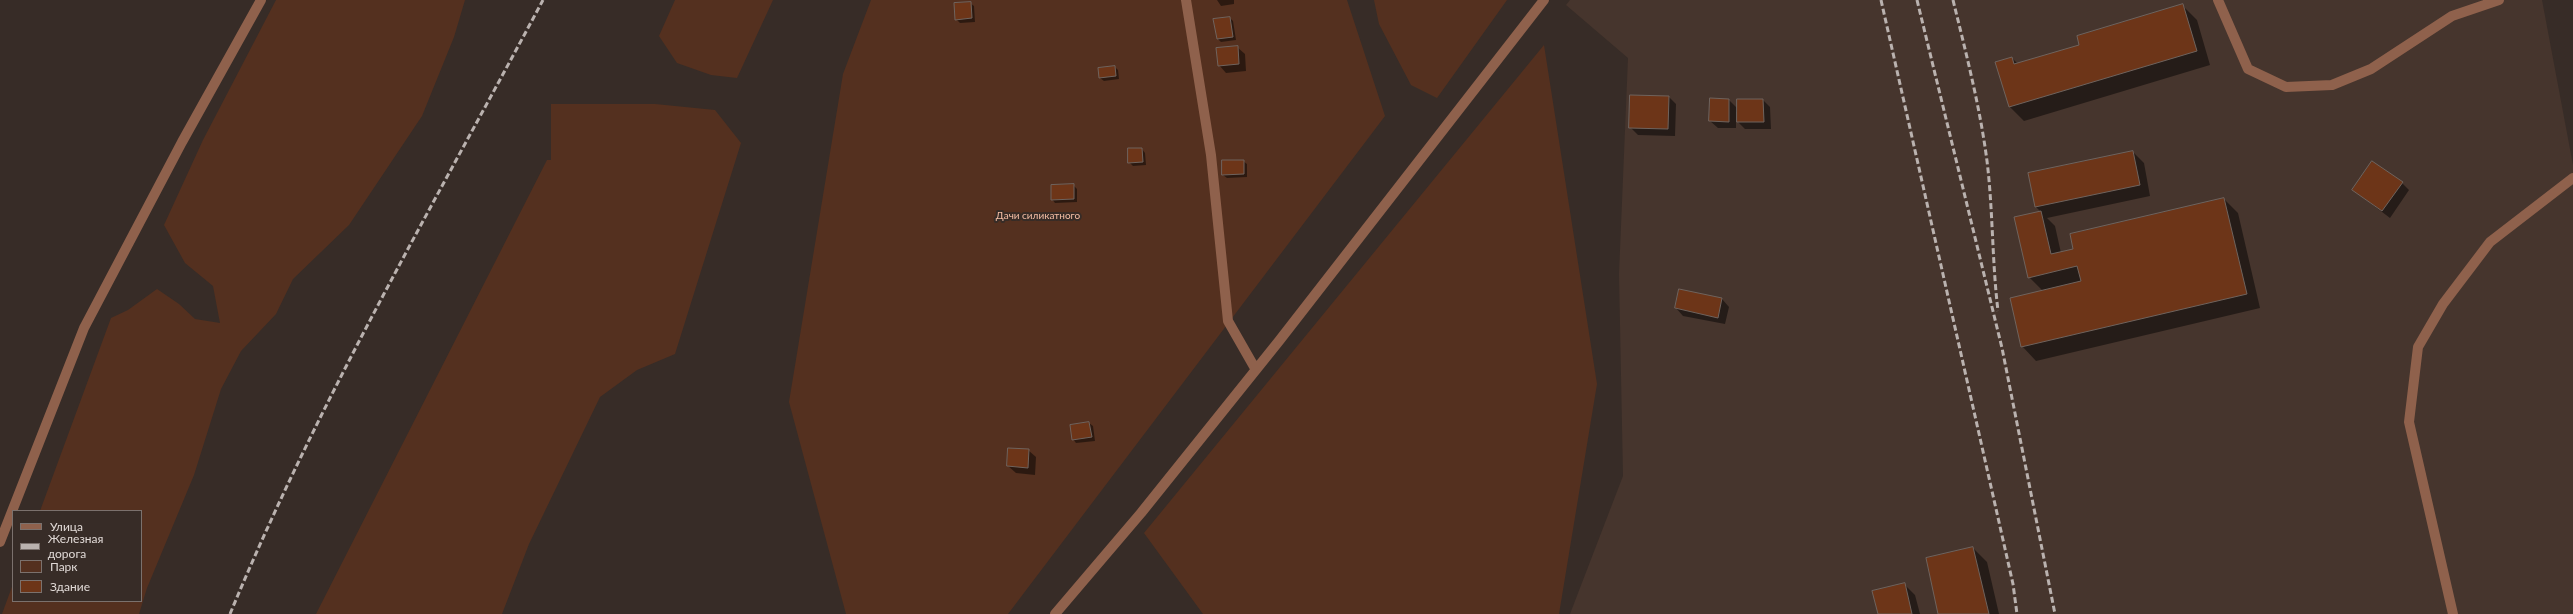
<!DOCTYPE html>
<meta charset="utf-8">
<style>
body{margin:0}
#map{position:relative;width:2573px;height:614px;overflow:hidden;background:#372c27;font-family:Lato,sans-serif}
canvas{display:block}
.legend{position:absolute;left:12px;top:510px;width:130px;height:92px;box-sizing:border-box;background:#372c27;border:1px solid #7b716d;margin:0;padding:5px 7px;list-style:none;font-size:12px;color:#e0d9d6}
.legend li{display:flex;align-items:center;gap:8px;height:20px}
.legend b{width:20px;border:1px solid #7b716d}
</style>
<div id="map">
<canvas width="2573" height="614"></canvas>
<ul class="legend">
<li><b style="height:5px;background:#8f614c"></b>Улица</li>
<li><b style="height:5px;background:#bab2af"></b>Железная дорога</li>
<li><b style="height:11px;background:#54301f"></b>Парк</li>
<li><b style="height:11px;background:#6d3518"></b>Здание</li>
</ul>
</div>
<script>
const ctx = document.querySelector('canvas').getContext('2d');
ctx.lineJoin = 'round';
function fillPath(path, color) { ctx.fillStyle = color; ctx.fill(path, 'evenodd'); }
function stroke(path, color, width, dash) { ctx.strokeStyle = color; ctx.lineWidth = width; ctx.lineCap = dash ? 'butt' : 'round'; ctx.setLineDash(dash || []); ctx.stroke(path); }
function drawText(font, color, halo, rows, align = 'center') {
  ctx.font = font + ' Lato,sans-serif'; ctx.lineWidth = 4; ctx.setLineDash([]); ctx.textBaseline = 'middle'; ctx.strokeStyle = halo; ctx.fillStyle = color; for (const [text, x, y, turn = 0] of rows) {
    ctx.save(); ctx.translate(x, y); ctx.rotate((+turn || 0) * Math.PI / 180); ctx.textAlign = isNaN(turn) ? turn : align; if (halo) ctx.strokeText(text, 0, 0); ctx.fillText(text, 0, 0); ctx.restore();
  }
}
const built = new Path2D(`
 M1570,0H2542L2573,165V614H1570L1623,476L1619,274L1628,58L1566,5Z`);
const green = new Path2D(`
 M276,0H465L454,37L422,116L349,225L293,279L276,314L241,351L221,389L194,475L147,588L139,614H2L13,584V601H141V511H40L111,318L128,310L157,289L179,304L195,319L220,323L213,286L185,263L164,225L203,140Z
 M675,0H773L737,78L711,75L677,63L659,36Z
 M871,0H1347L1385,116L1008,614H846L789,402L843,74Z
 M1374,0H1507L1437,98L1411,85L1379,24Z
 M1544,45L1597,384L1559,614H1203L1144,533Z
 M551,104H655L715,110L741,143L675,354L637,370L600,397L529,544L502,614H316L547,160H551Z`);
const shadow = new Path2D(`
 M1217,0H1234V4L1221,6Z
 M970,3L974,6L975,22L960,23L956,19Z
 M2182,5L2197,20L2210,65L2024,121L2010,107L2012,58L2018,64L2081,45Z
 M1230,18L1233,21L1236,40L1221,42L1218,39Z
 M1237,47L1245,54L1246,71L1226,73L1219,65Z
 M1115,67L1118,70L1119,79L1104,81L1100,78Z
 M1669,97L1676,104L1675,136L1638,135L1630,127Z
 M1729,100L1738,109L1763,100L1770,107L1771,129H1745L1738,122V112H1736V128H1718L1710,121Z
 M1142,149L1145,153L1146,165L1133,166L1129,162Z
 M2133,152L2144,163L2150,196L2047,218L2055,226L2061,253L2224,199L2238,213L2260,308L2036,361L2022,346L2043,291L2029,277L2015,218L2041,212L2036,207Z
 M1243,161L1247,164V177L1227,178L1223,175Z
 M2402,183L2409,190L2390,218L2353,190Z
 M1073,185L1077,189V202L1055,203L1052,199Z
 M1722,299L1729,307L1725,324L1683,316L1676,308Z
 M1089,423L1093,426L1095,441L1076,443L1073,439Z
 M1028,450L1036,457L1035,475L1016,473L1008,466Z
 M1973,548L1987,562L1999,614H1940Z
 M1904,584L1915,595L1920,614H1879Z`);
const building = new Path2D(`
 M971,2L972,18L955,20L954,3Z
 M2183,4L2197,51L2009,107L1995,62L2012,57L2014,64L2079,45L2077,36Z
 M1230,17L1233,37L1217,39L1213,19Z
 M1238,46L1239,64L1218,66L1216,48Z
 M1115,66L1116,76L1099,78L1098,68Z
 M1630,95L1669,96L1668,129L1629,128Z
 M1710,98L1729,99V122L1709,121Z
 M1737,99H1763L1764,122H1737Z
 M1128,148H1142L1143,162L1128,163Z
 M2133,151L2140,185L2035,207L2028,173Z
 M1222,160H1244V174L1222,175Z
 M2372,161L2403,182L2382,211L2352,190Z
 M1074,184V199L1051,200V185Z
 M2224,198L2247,294L2021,347L2010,298L2081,281L2077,266L2028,278L2014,217L2041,211L2051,254L2073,249L2070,234Z
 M1679,289L1722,298L1718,318L1675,308Z
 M1089,422L1092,437L1072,440L1070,425Z
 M1008,448L1029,449L1028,468L1007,466Z
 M1973,547L1989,614H1938L1926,558Z
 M1905,583L1912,614H1878L1872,591Z`);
const minor = new Path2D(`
 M1186,0L1211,155L1228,321L1256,370
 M2218,0L2248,69L2286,87L2332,85L2371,69L2452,16L2499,0
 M0,542L84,328L182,142L261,0
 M1055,614L1141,513L1279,341L1544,0
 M2453,614L2409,422L2418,347L2443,304L2490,242L2573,178`);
const rail = new Path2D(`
 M1881,0L2013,584L2017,614
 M1917,0L2002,348L2055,614
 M1953,0C1966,53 1980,107 1987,161C1993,210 1992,261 1998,311
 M230,614C318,402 435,202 543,0`);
const parkNames = [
 ["Дачи силикатного",1038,216]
];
fillPath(built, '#46352d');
fillPath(green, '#54301f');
fillPath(shadow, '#0007');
fillPath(building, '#6d3518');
stroke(building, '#6f635d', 1);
stroke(minor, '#8f614c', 10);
stroke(rail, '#bab2af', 3, [6, 3]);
drawText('10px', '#f5bea5', '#372c27', parkNames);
</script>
